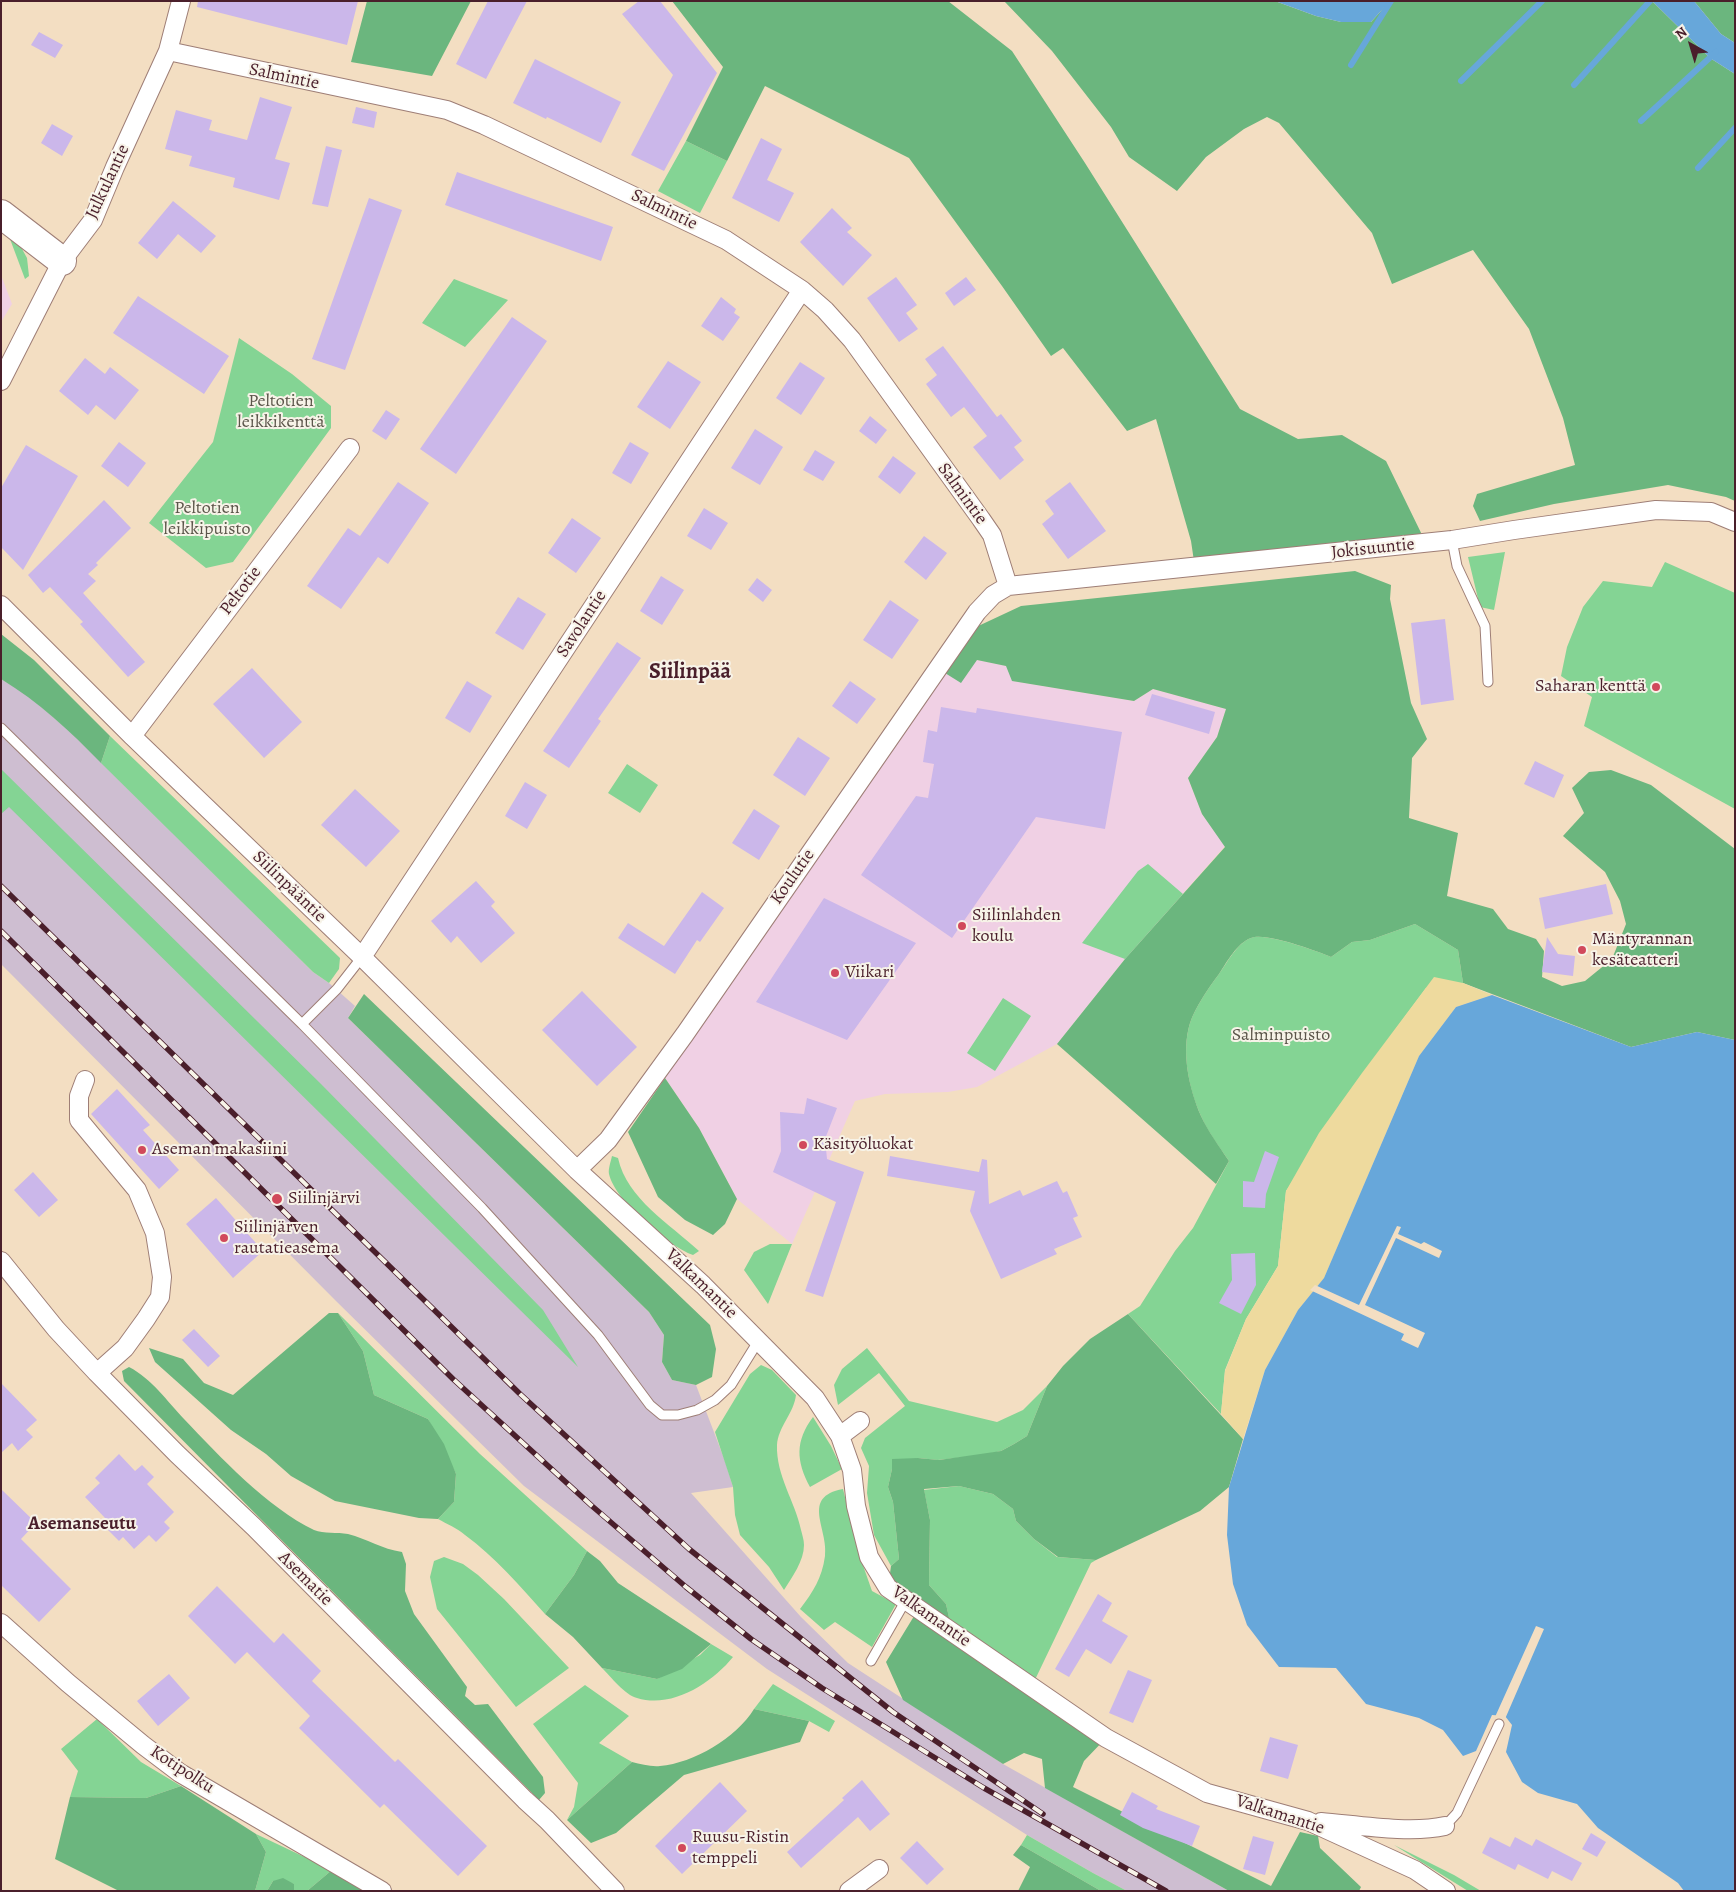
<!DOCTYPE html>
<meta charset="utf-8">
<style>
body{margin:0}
#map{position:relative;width:1736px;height:1892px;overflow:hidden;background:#f3dec2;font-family:Alegreya,serif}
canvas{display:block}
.frame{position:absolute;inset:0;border:2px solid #4a1f2b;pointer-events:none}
.north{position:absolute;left:1666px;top:20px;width:50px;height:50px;-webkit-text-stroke:4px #f7f3e8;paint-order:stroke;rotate:321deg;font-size:14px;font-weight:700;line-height:20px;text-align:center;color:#4a1f2b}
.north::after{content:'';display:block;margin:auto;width:18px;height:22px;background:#4a1f2b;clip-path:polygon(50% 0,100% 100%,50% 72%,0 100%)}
</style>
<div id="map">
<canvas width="1736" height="1892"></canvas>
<div class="frame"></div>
<div class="north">N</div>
</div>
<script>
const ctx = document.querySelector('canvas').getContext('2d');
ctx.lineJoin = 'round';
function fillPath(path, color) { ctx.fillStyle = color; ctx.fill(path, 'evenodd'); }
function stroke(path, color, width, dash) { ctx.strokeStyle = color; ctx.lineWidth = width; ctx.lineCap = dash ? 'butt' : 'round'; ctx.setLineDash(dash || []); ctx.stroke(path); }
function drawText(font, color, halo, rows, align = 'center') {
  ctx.font = font + ' Alegreya,serif'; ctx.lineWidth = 4; ctx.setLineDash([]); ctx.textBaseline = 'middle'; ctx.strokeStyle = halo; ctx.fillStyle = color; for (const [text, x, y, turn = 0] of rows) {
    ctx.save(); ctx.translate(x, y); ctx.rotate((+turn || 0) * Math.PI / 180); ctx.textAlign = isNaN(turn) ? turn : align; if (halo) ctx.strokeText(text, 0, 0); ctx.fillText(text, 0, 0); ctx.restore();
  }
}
const built = new Path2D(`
 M1,275L12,304L1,322Z
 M977,660L1007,666L1013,681L1134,701L1153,689L1226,709L1217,737L1188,778L1202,814L1225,846L1125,959L1057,1044L977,1087L948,1092L885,1094L855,1101L792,1244L737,1199L699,1128L665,1078L945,673Z`);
const industrial = new Path2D(`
 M1,679L25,693L73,734L313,972L329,983L355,1006L348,1018L649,1312L664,1335L662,1362L672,1380L696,1385L725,1461L733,1487L691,1493L801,1617L848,1663L1003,1764L1229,1891H1127L1093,1873L1027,1835L767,1669L524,1486L336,1301L1,964Z`);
const green = new Path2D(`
 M686,141L727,161L700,213L658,191Z
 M16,238L27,258L29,276L25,279L10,239Z
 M454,279L508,300L465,347L422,323Z
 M239,338L292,374L331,406V428L233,562L206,568L149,523L213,442Z
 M1505,552L1494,610L1480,607L1468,557Z
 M1665,562L1735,593V809L1584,726L1592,697L1561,676L1567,647L1583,607L1603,581L1652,587Z
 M110,736L340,958L339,969L329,983L313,972L101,763Z
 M627,764L658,785L640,813L608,793Z
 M1,769L321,1084L543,1310L578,1367L9,807L1,814Z
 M1148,864L1183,894L1125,959L1082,943L1138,871Z
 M1415,924L1458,950L1463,983L1426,988L1395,1030L1286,1191L1278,1266L1246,1319L1225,1370L1221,1414L1128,1314L1140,1306L1175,1251L1193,1228L1229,1161C1219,1146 1208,1132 1201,1116C1189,1089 1181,1052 1190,1023C1195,1008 1209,987 1219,974C1227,963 1237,943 1251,938C1265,932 1316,951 1331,957L1352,942L1370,940Z
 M1003,998L1031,1016L995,1071L967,1053Z
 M612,1156L618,1158C627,1199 670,1224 699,1251L693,1255C668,1246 615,1201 609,1174C608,1169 611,1161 612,1156Z
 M770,1244H792L768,1304L744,1270L754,1252Z
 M338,1313L480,1454L587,1551L574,1575L545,1614C520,1586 495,1557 465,1535C457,1528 447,1524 438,1519L454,1502L456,1474L428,1419L374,1395L363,1351Z
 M867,1348L909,1401L997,1422L1023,1410L1047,1386L1027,1436L1014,1444L1001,1451L983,1455L938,1460L918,1458L892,1469L888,1487L893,1502L899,1559L891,1566L874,1535L867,1493L869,1466L861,1448L865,1438L905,1406L879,1373L838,1405L834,1385L842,1369Z
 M761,1365L772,1370L796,1395C794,1413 778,1427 777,1445C776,1476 795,1501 801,1530C802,1534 804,1540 804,1545C804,1561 792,1577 784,1590L769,1567L740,1535L735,1515L733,1487L715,1432L750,1374Z
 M813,1417L831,1446L842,1469L810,1487C796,1461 795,1441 813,1417Z
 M959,1486L993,1494L1013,1509L1016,1521L1034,1539L1057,1557L1096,1560L1091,1563L1032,1686L952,1632L946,1604L929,1585L930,1520L924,1490Z
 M843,1489L859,1554L872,1591L896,1604L872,1647L835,1622L824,1630L800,1609C813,1592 822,1578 825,1556C829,1529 800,1497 843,1489Z
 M444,1557L463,1564L478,1575L504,1599L569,1668L516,1707L437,1609L430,1577L434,1561Z
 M711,1644L733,1657C712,1683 672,1709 637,1698C625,1695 611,1677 602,1668L657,1679L700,1655Z
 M773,1684L835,1721L829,1732L809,1721L754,1709Z
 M585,1685L629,1716L599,1743L632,1762L567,1820L574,1807L578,1783L533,1724Z
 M97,1719L141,1762L181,1786L146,1798L70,1797L78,1771L61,1749Z
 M256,1834L332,1870L307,1891H294V1884L273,1881L267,1891H255L266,1852Z
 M1027,1835L1093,1873L1127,1891H1101L1021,1845Z
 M1394,1845L1454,1875L1481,1891H1468Z`);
const forest = new Path2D(`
 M367,1H471L432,76L351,62Z
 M672,1H948L1012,51L1085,163L1240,409L1298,439L1342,435L1386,461L1426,543L1195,568L1191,541L1156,419L1127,431L1063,348L1051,356L1002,286L909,158L765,86L727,161L686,141L723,67Z
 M1004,1H1275L1316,16L1341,22H1371L1390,1H1652L1710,58L1735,74V501L1726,497L1668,485L1554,504L1480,521L1473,506L1477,494L1575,465L1563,418L1529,329L1473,250L1392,284L1372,233L1279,123L1267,117L1244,129L1206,157L1177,191L1129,157L1111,127L1052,51Z
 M1694,1H1735V43L1721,34Z
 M1355,571L1391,585L1390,599L1411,703L1427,739L1412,758L1409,818L1458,833L1447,896L1493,909L1508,929L1536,939L1544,951L1542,977L1562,986L1585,981L1612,959L1626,924L1620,901L1605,872L1563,836L1584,813L1572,788L1589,772L1611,770L1651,785L1735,849V1040L1697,1032L1631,1047L1463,983L1458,950L1415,924L1370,940L1352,942L1331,957C1316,951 1266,932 1251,938C1237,943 1227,962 1219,974C1209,987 1195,1008 1190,1023C1181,1052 1189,1088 1201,1116C1208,1131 1219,1146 1229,1161L1216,1184L1057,1044L1125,959L1225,847L1202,814L1188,778L1217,737L1226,709L1153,689L1134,701L1012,681L1006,666L977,660L961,683L945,673L974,628L1021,606Z
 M1,634L34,660L110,736L101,763C70,731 39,702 1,679Z
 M364,994L710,1325L716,1349L712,1377L696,1385L672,1380L662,1362L664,1335L649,1312L348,1018Z
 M665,1078L699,1128L737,1199L725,1224L713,1235L685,1220L658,1197L628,1132Z
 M329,1313H338L363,1351L374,1395L428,1419L444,1444L456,1474L454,1502L438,1519L419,1518L335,1501L291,1476L266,1454L231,1430L155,1362L149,1348L183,1359L204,1383L233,1395Z
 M1128,1314L1243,1439L1229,1487L1200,1511L1096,1560L1058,1557L1034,1539L1016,1521L1013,1509L993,1494L959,1486L924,1489L930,1520L929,1585L946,1604L952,1631L1106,1738L1084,1761L1073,1787L1271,1886L1300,1832L1318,1836L1320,1848L1361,1887L1359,1891H1229L1045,1788L1042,1759L1024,1753L1003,1764L903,1700L886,1662L919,1608L888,1588L891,1566L899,1559L893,1502L888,1487L892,1469V1459L918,1458L939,1460L1001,1451L1014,1444L1027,1436L1047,1386L1063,1366L1090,1339Z
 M129,1367C152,1379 167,1401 184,1419C219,1456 268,1508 314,1530C324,1534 337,1532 348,1534C367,1539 382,1549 402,1552L406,1564L405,1591L414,1614L467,1687L465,1696L475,1705L488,1704L543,1777L545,1793L539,1800L124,1381L122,1371Z
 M587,1551L600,1561L618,1583L711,1644L682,1669L657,1679L602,1668L573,1637L545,1614L574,1575Z
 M754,1709L809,1721L800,1742L684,1775L616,1833L591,1843L567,1820L632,1762C641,1764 651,1767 660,1766C694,1763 736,1738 754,1709Z
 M181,1786L256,1834L266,1852L255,1891H119L55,1859L70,1797L146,1798Z
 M1021,1845L1101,1891H1018L1030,1867L1013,1855Z
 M332,1870L365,1891H307Z
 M283,1878L294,1884V1891H267L273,1881Z`);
const sand = new Path2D(`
 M1434,977L1463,983L1492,995L1456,1007L1419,1056L1324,1278L1298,1310L1265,1370L1243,1439L1221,1414L1225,1371L1246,1319L1278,1266L1286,1191L1319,1133L1362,1073Z`);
const water = new Path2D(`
 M1275,1H1390L1371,22H1341L1316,16Z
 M1652,1H1694L1721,34L1735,43V74L1710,58Z
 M1492,995L1631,1047L1697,1032L1735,1040V1891H1684L1678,1883L1598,1828L1577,1804L1538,1793L1522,1782L1506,1752L1512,1725L1505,1716L1492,1715L1476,1751L1463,1756L1443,1730L1419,1718L1366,1704L1336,1668L1279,1667L1247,1625L1233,1584L1227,1535L1229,1487L1265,1370L1298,1310L1324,1278L1419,1056L1456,1007Z`);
const pier = new Path2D(`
 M1397,1226L1401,1227L1398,1234L1421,1244L1424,1242L1442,1251L1439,1258L1396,1238L1365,1305L1425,1333L1418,1348L1401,1340L1404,1334L1310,1290L1315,1285L1359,1305Z
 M1536,1626L1544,1629L1505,1719L1495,1717Z`);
const stream = new Path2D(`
 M1351,65L1391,1
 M1461,81L1542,1
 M1574,85L1650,1
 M1641,121L1716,52
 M1698,168L1735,128`);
const building = new Path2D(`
 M198,1H358L347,45L197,7Z
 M488,1H527L486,79L456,64Z
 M639,1H660L717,73L664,171L631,155L673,75L622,14Z
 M39,32L63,45L55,58L31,45Z
 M535,59L621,102L601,143L547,117L546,119L513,103Z
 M260,97L292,107L275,159L290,163L279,200L233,187L235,178L189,166L192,156L165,149L176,110L212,120L209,130L247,140Z
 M356,107L377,112L374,128L352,123Z
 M52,124L73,136L62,156L41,143Z
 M761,138L782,149L767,180L794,193L779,222L732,198Z
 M326,146L342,150L328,207L312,204Z
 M457,172L613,227L601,261L445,205Z
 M369,198L402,210L345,370L312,359Z
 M173,201L216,236L201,253L178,234L157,259L138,243Z
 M832,208L852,228L847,232L872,255L843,286L800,242Z
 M896,277L917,305L906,313L918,329L899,342L867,298Z
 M966,277L976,290L954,306L945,293Z
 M138,296L229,356L204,394L113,333Z
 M721,297L736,309L734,313L740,317L723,341L701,326Z
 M512,317L547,341L456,474L420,449Z
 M943,346L997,417L1001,414L1022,441L1014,447L1024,460L1000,480L973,447L987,436L964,407L951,417L926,384L937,375L925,359Z
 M85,358L105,374L110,367L139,390L115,420L96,405L88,415L59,391Z
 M668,361L701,382L670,429L637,407Z
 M800,362L825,378L801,415L776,398Z
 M386,410L400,419L386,440L372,431Z
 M870,416L887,430L876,444L859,431Z
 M755,429L783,447L760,485L731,468Z
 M119,442L146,463L128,487L101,466Z
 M630,442L649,453L631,484L612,473Z
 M26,445L78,476L23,570L1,547V488Z
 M815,450L835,462L823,481L803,470Z
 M893,456L916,473L900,494L878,477Z
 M398,482L429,503L388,564L378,557L341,609L307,586L348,528L360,536Z
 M1070,482L1106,531L1068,559L1042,524L1054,514L1045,501Z
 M104,500L131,528L96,563L98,565L88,574L96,581L83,593L145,662L128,677L80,624L83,622L50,587L43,593L28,575Z
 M704,508L728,523L711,550L687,536Z
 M572,518L601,538L576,573L548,553Z
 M924,536L947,553L926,580L904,562Z
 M661,576L684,590L662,625L640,611Z
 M757,578L772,590L763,602L748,590Z
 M518,597L546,614L523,650L495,633Z
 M890,600L919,620L892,659L863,640Z
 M1445,619L1454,700L1421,705L1411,623Z
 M617,642L641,658L598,719L601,721L569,768L543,751Z
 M252,668L302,722L264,758L213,704Z
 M467,681L492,696L470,733L445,718Z
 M850,681L876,699L857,724L832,706Z
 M1152,694L1215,712L1209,734L1145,715Z
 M941,707L976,713L977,708L1122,732L1105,829L1036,817L952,938L861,875L916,796L928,798L934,764L923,762L928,730L937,732Z
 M798,737L830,758L805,796L773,775Z
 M1535,761L1564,775L1554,798L1524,784Z
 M525,782L547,795L527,829L505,816Z
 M355,789L400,831L366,867L321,825Z
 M754,809L780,826L759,860L732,843Z
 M476,881L495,902L491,906L515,933L481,963L457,936L451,943L431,921Z
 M1606,884L1613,914L1545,929L1539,898Z
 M702,892L724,908L700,942L697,940L675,974L618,938L628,923L664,946Z
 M824,898L916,943L847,1040L756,1002Z
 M1547,937L1558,954L1575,956L1573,976L1542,972Z
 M582,991L637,1047L597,1086L542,1030Z
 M117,1089L150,1125L143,1130L179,1170L159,1189L91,1114Z
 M807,1098L837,1108L825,1139L827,1159L864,1172L823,1297L805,1291L836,1202L773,1172L781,1151L780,1112L804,1114Z
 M1265,1151L1279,1157L1266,1194L1265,1208L1243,1207V1181L1254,1182Z
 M890,1156L979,1172L982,1159L987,1160L989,1204L1020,1190L1023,1196L1057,1181L1063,1193L1067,1191L1078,1216L1073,1218L1082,1237L1054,1249L1057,1254L1001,1279L970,1211L975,1191L887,1176Z
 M33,1172L58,1200L39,1217L14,1190Z
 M216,1198L263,1251L233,1278L186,1224Z
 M1255,1253L1256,1285L1241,1314L1219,1303L1232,1280L1231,1254Z
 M194,1329L220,1356L208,1367L182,1340Z
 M1,1383L37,1420L26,1430L33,1437L18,1451L12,1443L1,1453Z
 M119,1454L135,1471L142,1465L154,1477L147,1484L174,1512L164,1522L170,1528L156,1542L149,1535L134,1549L123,1537L119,1541L101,1523L105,1518L85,1497L100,1483L95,1478Z
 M1,1489L36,1523L21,1539L71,1589L39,1622L1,1585Z
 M217,1586L274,1643L283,1633L321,1671L312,1681L395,1762L398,1759L487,1846L458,1876L384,1804L380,1808L299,1728L310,1716L247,1652L235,1664L188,1616Z
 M1098,1594L1112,1603L1102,1621L1128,1636L1111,1664L1086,1649L1069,1677L1055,1669Z
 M1128,1670L1152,1680L1133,1723L1109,1713Z
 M169,1674L190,1698L158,1726L137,1701Z
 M1270,1737L1298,1745L1288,1779L1260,1771Z
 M862,1780L890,1814L870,1831L858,1817L801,1868L787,1852L844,1800L842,1798Z
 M720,1782L747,1811L682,1874L655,1846Z
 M1132,1792L1158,1806L1156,1809L1200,1826L1192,1846L1143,1828L1120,1815Z
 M1591,1833L1606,1842L1597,1857L1582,1849Z
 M1253,1836L1274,1842L1265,1875L1243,1869Z
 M1490,1837L1510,1847L1515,1837L1532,1846L1536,1839L1582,1863L1572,1881L1552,1871L1548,1879L1518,1864L1515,1870L1482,1853Z
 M917,1841L944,1869L927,1885L900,1858Z`);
const service = new Path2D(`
 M1452,540L1457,566L1485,626L1488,682
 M1,728L302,1024
 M362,957L337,989L302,1024L482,1208L598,1335L650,1405L662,1415H678L697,1410L715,1400L731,1385L759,1340
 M871,1661L906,1600
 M1445,1826L1457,1813L1499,1724`);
const minor = new Path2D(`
 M168,51L447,110L484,125L726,240L802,290L825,310L852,340L981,519L992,535L1008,586
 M1,381L62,261L93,220L115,167L168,51L181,1
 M1,605L132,736L362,957L577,1170L703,1285L815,1398L840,1436L852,1470L856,1506L869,1557L888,1588L1106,1738L1207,1793L1308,1821L1415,1870L1446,1891
 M132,736L350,448
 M362,957L802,290
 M85,1080L79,1096V1120L137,1190L155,1233L162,1277L160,1297L146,1319L125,1348L97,1373
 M577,1170L608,1140L685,1034L977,612L993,595L1008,586L1452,540L1514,530L1656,510L1711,512L1735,522
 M1,1261L56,1329L97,1373L177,1454L254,1527L525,1800L547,1820L615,1891
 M840,1436L860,1421
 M1,1623L68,1683L143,1745L180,1773L382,1891
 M1321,1822C1357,1825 1410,1834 1445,1826
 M849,1891L879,1869`);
const primary = new Path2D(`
 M1,214L62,261`);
const rail = new Path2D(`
 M1,886L520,1394L689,1549L893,1712L1043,1814
 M1,931L453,1379L592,1506L686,1587L751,1639L822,1688L984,1788L1166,1891`);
const markers = [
 [1656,687,5,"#d1495b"],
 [962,926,5,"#d1495b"],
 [1582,950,5,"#d1495b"],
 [835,973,5,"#d1495b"],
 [803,1145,5,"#d1495b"],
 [142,1150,5,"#d1495b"],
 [277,1199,6,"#d1495b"],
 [224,1238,5,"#d1495b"],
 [682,1848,5,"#d1495b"]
];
const streetNames = [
 ["Salmintie",284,77,12],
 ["Julkulantie",108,182,-65],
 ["Salmintie",664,210,26],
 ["Salmintie",962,494,54],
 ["Jokisuuntie",1373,549,-6],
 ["Peltotie",241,591,-53],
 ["Savolantie",582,624,-57],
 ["Koulutie",793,877,-55],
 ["Siilinpääntie",289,887,44],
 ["Valkamantie",701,1284,44],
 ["Asematie",305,1579,45],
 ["Valkamantie",931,1617,35],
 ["Kotipolku",182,1770,33],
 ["Valkamantie",1280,1815,18]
];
const parkNames = [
 ["Peltotien",281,402],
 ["leikkikenttä",281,423],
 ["Peltotien",207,509],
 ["leikkipuisto",207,530],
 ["Salminpuisto",1281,1036]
];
const poiNames = [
 ["Saharan kenttä",1646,687,"right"],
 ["Siilinlahden",972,916],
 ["koulu",972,937],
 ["Mäntyrannan",1592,940],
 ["kesäteatteri",1592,961],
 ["Viikari",845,973],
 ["Käsityöluokat",813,1145],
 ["Aseman makasiini",152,1150],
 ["Siilinjärvi",288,1199],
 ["Siilinjärven",234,1228],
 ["rautatieasema",234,1249],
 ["Ruusu-Ristin",692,1838],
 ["temppeli",692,1859]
];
const neighbourhoodNames = [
 ["Asemanseutu",82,1524]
];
const districtNames = [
 ["Siilinpää",690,673]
];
fillPath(built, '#f0d0e4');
fillPath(industrial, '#cebed1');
fillPath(green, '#84d494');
fillPath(forest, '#6bb67e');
fillPath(sand, '#eeda9e');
fillPath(water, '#67a7da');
fillPath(pier, '#f3dec2');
stroke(stream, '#67a7da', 6);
fillPath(building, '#cbb7ea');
stroke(service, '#9e7e76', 11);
stroke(minor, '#9e7e76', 20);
stroke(primary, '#9e7e76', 30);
stroke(service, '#fff', 9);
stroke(minor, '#fff', 18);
stroke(primary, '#fff', 28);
stroke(rail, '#4a1f2b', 5.5);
stroke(rail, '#f7f3e8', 4, [11]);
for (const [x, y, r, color] of markers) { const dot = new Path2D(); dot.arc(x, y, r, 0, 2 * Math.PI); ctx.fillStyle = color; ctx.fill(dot); stroke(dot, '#f7f3e8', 2); }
drawText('18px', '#4a1f2b', '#f7f3e8', streetNames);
drawText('18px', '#5b554a', '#f7f3e8', parkNames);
drawText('18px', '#4a1f2b', '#f7f3e8', poiNames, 'left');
drawText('bold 19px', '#4a1f2b', '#f7f3e8', neighbourhoodNames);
drawText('bold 22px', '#4a1f2b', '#f7f3e8', districtNames);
</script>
